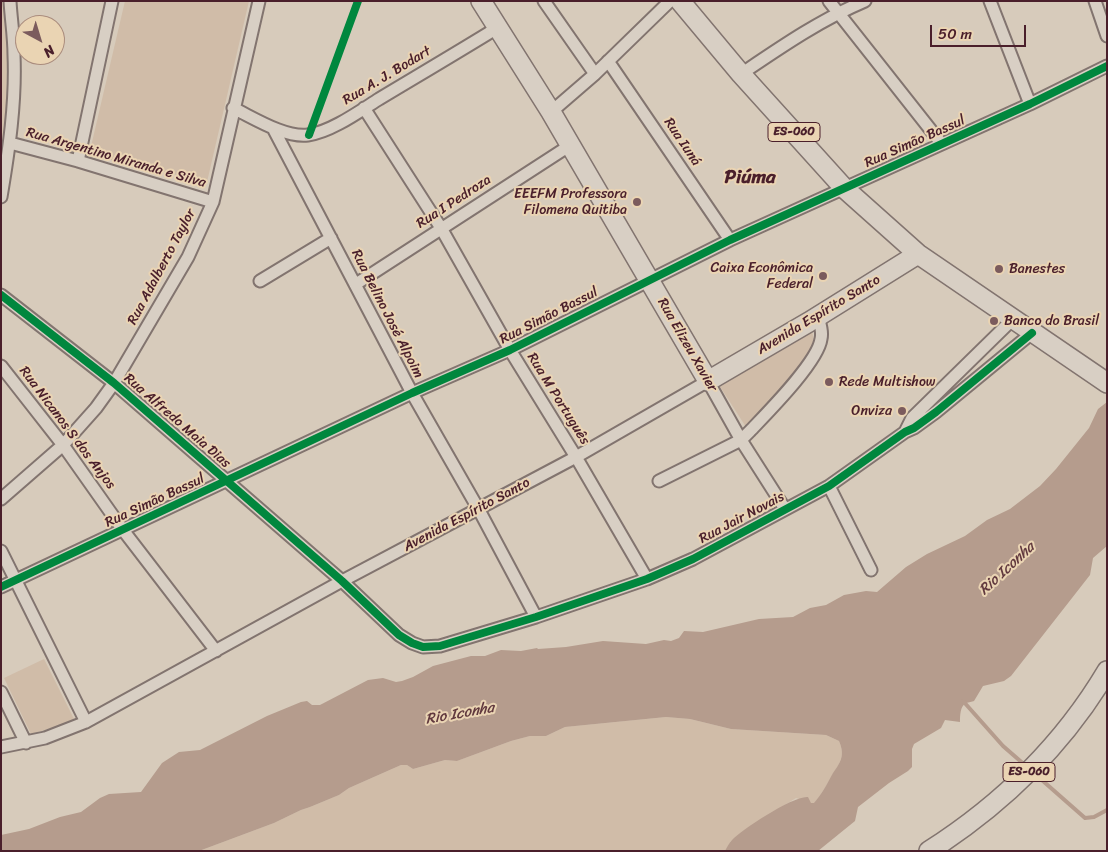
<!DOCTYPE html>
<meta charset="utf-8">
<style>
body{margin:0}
#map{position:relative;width:1108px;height:852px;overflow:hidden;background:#d7cbbb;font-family:Sriracha,sans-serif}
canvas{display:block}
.frame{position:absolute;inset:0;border:2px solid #4a1f2b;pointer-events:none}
.north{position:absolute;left:15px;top:15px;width:50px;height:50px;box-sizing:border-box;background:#ead4b3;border:1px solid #aa8c7d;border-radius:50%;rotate:141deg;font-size:14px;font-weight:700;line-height:20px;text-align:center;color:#4a1f2b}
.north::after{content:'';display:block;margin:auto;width:18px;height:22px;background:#7b5b5d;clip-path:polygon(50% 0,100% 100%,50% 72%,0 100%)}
.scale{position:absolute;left:930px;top:25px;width:96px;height:22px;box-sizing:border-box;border:2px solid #4a1f2b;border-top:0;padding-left:6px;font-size:15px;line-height:18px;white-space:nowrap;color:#4a1f2b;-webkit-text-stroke:4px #ead4b3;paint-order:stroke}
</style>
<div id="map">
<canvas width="1108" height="852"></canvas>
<div class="frame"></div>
<div class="north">N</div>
<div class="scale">50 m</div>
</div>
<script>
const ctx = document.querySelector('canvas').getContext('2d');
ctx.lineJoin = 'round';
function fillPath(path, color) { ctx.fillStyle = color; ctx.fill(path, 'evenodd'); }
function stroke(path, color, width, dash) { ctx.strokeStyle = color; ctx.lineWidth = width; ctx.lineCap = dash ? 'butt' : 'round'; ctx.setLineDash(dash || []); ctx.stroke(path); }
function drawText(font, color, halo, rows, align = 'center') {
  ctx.font = font + ' Sriracha,sans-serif'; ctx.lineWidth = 4; ctx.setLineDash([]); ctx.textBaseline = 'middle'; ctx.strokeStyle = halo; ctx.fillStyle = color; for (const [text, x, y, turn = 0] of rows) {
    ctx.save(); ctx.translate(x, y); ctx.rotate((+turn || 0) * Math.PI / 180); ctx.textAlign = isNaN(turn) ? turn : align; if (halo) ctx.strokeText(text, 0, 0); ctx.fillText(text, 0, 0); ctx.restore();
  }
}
const built = new Path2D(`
 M1,1H3L7,51L6,135L1,164Z`);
const green = new Path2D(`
 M125,1H249L207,182L89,155Z
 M812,330L815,349L746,427L719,385Z
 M44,659L75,721L31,734L4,678Z
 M666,717L690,719L731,729L826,735L839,741C845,755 841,762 833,774C827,784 822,794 814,804L796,798L748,828L731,841L725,851H199L274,823L301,810L310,807L339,795L349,788L401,765H407L413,769L445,760L457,761L511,741L530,736H546L565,727Z`);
const water = new Path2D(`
 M1107,402V546L1093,558L1090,575L1011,676L1004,681L983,686L974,701C972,702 969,702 966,703C960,706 960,716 960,722L945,720L941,728L914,744L912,749V767L908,771L889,783L858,807L855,821L818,851H725C727,847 729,843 732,840C741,830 794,795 808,797L811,803H814C822,794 827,784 833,773C841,762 845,755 839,741L826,735L731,729L690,719L666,717L565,727L546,736H530L511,741L457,761L445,760L413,769L407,765H401L349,788L339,795L310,807L301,810L274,823L199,851H1V835L29,829L60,817L81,812L100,798L109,794L141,792L162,763L179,752L200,750L267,716L301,702L307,701L312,705H320L368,680L383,678L396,682L402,681L413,677L433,666L471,656H485L501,650L521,651L537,648L538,649L566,647L603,641L646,644L664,640L671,641L679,638L684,631L703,632L759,619L793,617L810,608L826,605L844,595L866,591L877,592L906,567L927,554L965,536L987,520L1010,509L1040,486L1056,469L1089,428L1098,409Z`);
const stream = new Path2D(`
 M963,701L1003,746L1026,766
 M1035,774L1085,818L1094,817L1107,810`);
const minor = new Path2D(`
 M544,1L595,74
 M829,1L941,143
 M990,1L1030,104
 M1095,1L1107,36
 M608,61L730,240
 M741,74C781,47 820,20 865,1
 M233,108C254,118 285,138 308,135C331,132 360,111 379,99C419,75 458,52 497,28
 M364,108L441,228L510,350L576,457L647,579
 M551,112L595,74L670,1
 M273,128L412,393L479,510L536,617
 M10,143L78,161L213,202
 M78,161L112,1
 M1,197C9,150 16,102 14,55C14,37 11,19 10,1
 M260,281L331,238
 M356,284L569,146
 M1,295L114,383L342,581L399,635L412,643L423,647L440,646L536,617L647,579L693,559L829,486L905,432L914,428L936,412L1032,333
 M1,366L63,445L123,530L216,651
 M905,432L912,418L1013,319
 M659,481L741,440L750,431C767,413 818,362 821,339C823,331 820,324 818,317
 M829,486L871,570
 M1,499L63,445L96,408L114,383L188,257L213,202L259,1
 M1,551L86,722
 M1,587L412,393L510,350L730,240L1030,104L1107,66
 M1,692L26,743
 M1,747L45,738L86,722L342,581L576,457L708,381L741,440L785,509`);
const primary = new Path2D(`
 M481,1L551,112L708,381L809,322L918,254
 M680,1L741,74L844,188L918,254L1107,383
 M929,851C1001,805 1063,745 1107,671`);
const cycleway = new Path2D(`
 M309,135L358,1
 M1,295L114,383L342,581L399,635L412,643L423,647L440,646L536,617L647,579L693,559L829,486L905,432L914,428L936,412L1032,333
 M1,587L412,393L510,350L730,240L1030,104L1107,66`);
const markers = [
 [637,202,5,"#7b5b5d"],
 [999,269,5,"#7b5b5d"],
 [823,276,5,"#7b5b5d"],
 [994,321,5,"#7b5b5d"],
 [829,382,5,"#7b5b5d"],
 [902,411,5,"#7b5b5d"]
];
const shields = [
 [794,132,52],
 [1029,772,52]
];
const shieldNames = [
 ["ES-060",794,132],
 ["ES-060",1029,772]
];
const streetNames = [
 ["Rua A. J. Bodart",387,76,-31],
 ["Rua Iuná",682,142,56],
 ["Rua Simão Bassul",915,142,-24],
 ["Rua Argentino Miranda e Silva",116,158,16],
 ["Rua I Pedroza",454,202,-33],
 ["Rua Adalberto Taylor",162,267,-62],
 ["Rua Belino José Alpoim",387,314,63],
 ["Avenida Espírito Santo",819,315,-31],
 ["Rua Simão Bassul",549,316,-27],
 ["Rua Elizeu Xavier",687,345,60],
 ["Rua M Português",558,399,58],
 ["Rua Alfredo Maia Dias",177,421,41],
 ["Rua Nicanos S dos Anjos",67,428,53],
 ["Rua Simão Bassul",155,501,-25],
 ["Avenida Espírito Santo",467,515,-28],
 ["Rua Jair Novais",742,518,-28]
];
const poiNames = [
 ["EEEFM Professora",627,194],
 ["Filomena Quitiba",627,210],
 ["Caixa Econômica",813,268],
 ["Federal",813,284],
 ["Banestes",1009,269,"left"],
 ["Banco do Brasil",1004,321,"left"],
 ["Rede Multishow",839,382,"left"],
 ["Onviza",892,411]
];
const waterNames = [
 ["Rio Iconha",1007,569,-43],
 ["Rio Iconha",460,714,-10]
];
const districtNames = [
 ["Piúma",750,178]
];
fillPath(built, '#d4c1ab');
fillPath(green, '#d0bca8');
fillPath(water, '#b59c8d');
stroke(stream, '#b59c8d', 4);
stroke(minor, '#82746f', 15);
stroke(primary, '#82746f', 22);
stroke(minor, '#d8cfc4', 11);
stroke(primary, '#d8cfc4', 19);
stroke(cycleway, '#00873e', 8);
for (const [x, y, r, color] of markers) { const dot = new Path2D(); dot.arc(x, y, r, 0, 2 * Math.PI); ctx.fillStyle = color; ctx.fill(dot); stroke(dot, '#ead4b3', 2); }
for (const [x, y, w] of shields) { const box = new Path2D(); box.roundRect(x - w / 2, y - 9.5, w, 19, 4); ctx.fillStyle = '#ead4b3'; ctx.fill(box); stroke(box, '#4a1f2b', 1); }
drawText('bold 12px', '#4a1f2b', null, shieldNames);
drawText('14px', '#4a1f2b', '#ead4b3', streetNames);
drawText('14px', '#4a1f2b', '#ead4b3', poiNames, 'right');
drawText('italic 15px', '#61393e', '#ead4b3', waterNames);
drawText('bold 19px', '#4a1f2b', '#ead4b3', districtNames);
</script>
